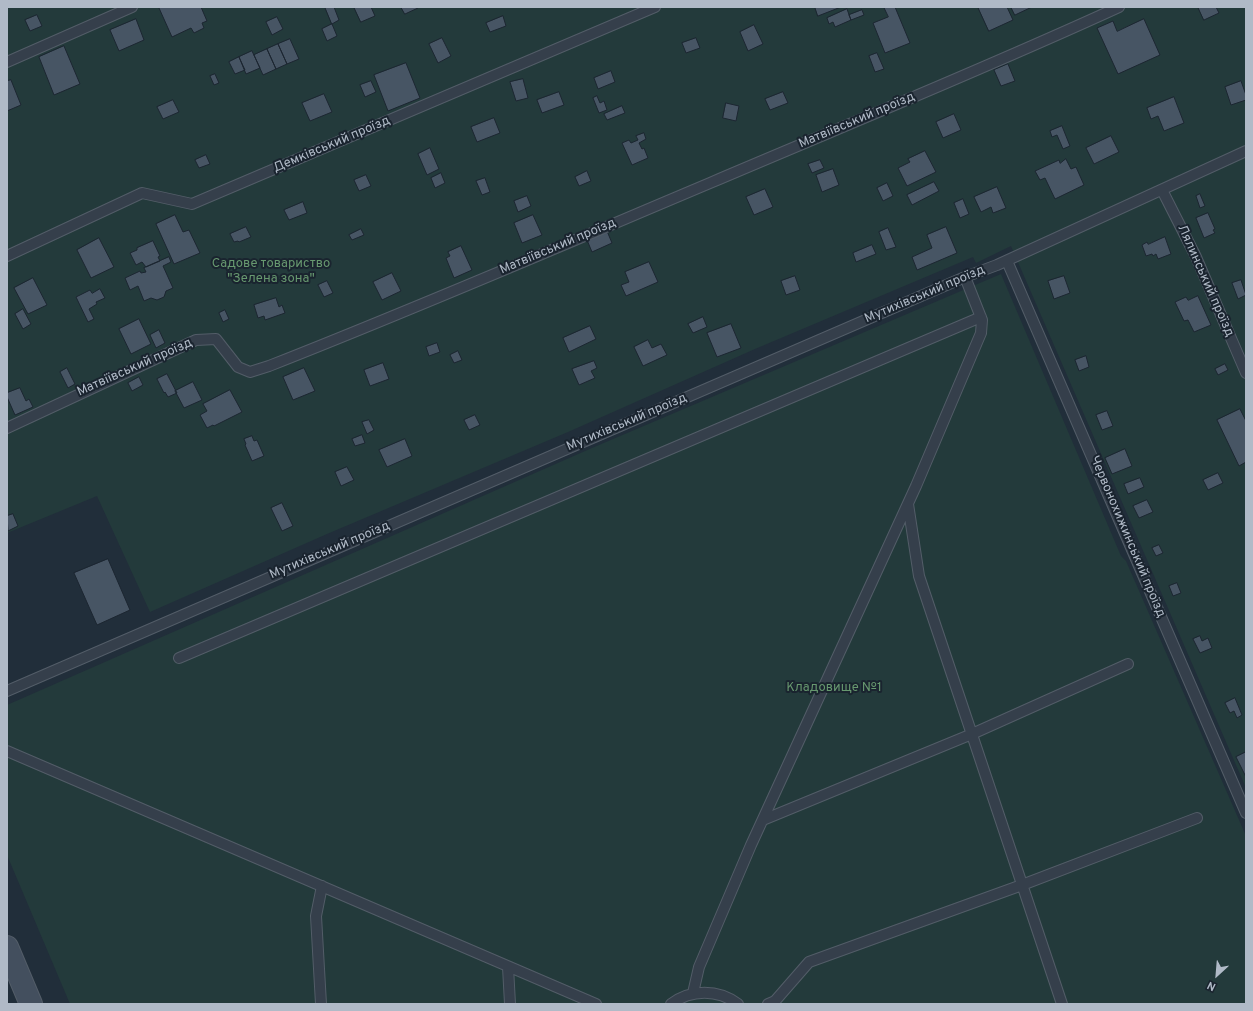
<!DOCTYPE html>
<meta charset="utf-8">
<style>
body{margin:0}
#map{position:relative;width:1253px;height:1011px;overflow:hidden;background:#212e3a;font-family:Overpass,sans-serif}
canvas{display:block}
.frame{position:absolute;inset:0;border:8px solid #b0bac7;pointer-events:none}
.north{position:absolute;left:1197px;top:955px;width:40px;height:40px;-webkit-text-stroke:3px #1a242f;paint-order:stroke;rotate:206deg;font-size:11px;font-weight:700;line-height:16px;text-align:center;color:#b0bac7}
.north::after{content:'';display:block;margin:auto;width:14px;height:18px;background:#b0bac7;clip-path:polygon(50% 0,100% 100%,50% 72%,0 100%)}
</style>
<div id="map">
<canvas width="1253" height="1011"></canvas>
<div class="frame"></div>
<div class="north">N</div>
</div>
<script>
const ctx = document.querySelector('canvas').getContext('2d');
ctx.lineJoin = 'round';
function fillPath(path, color) { ctx.fillStyle = color; ctx.fill(path, 'evenodd'); }
function stroke(path, color, width, dash) { ctx.strokeStyle = color; ctx.lineWidth = width; ctx.lineCap = dash ? 'butt' : 'round'; ctx.setLineDash(dash || []); ctx.stroke(path); }
function drawText(font, color, halo, rows, align = 'center') {
  ctx.font = font + ' Overpass,sans-serif'; ctx.lineWidth = 4; ctx.setLineDash([]); ctx.textBaseline = 'middle'; ctx.strokeStyle = halo; ctx.fillStyle = color; for (const [text, x, y, turn = 0] of rows) {
    ctx.save(); ctx.translate(x, y); ctx.rotate((+turn || 0) * Math.PI / 180); ctx.textAlign = isNaN(turn) ? turn : align; if (halo) ctx.strokeText(text, 0, 0); ctx.fillText(text, 0, 0); ctx.restore();
  }
}
const green = new Path2D(`
 M7,7H1246V788L1011,246L976,263L973,257L755,349L568,432L327,534L150,612L97,496L7,533Z
 M1001,274L1121,556L1126,561L1246,836V1004H70L7,855V705L592,448Z`);
const building = new Path2D(`
 M162,7H201L207,21L202,23L204,28L194,33L191,28L172,37L159,8Z
 M325,7H334L339,20L332,24Z
 M354,7H371L375,16L361,22Z
 M401,7H417L418,8L405,14Z
 M815,7H841L818,16Z
 M884,7H895L910,43L885,53L873,23L888,17Z
 M978,7H1007L1013,20L989,31Z
 M1011,7H1032L1015,15Z
 M1198,7H1216L1219,13L1204,20Z
 M847,9L851,20L835,27L833,22L829,24L827,18Z
 M862,10L864,15L851,20L849,15Z
 M37,15L42,26L30,31L25,20Z
 M503,16L506,26L490,32L486,23Z
 M277,17L283,29L272,35L266,22Z
 M136,19L144,40L119,51L110,30Z
 M1144,19L1160,55L1118,74L1097,28L1113,21L1117,31Z
 M332,24L337,36L327,41L322,29Z
 M754,25L763,44L748,51L740,32Z
 M442,38L451,56L438,63L429,44Z
 M696,38L700,48L686,53L682,43Z
 M290,39L299,59L287,64L278,44Z
 M278,44L287,64L276,69L267,49Z
 M64,46L80,84L54,95L39,57Z
 M267,49L276,69L263,75L254,55Z
 M252,51L260,68L246,74L239,57Z
 M877,53L884,69L875,72L869,56Z
 M239,57L245,70L235,74L229,62Z
 M406,63L420,98L388,111L374,75Z
 M1008,64L1015,81L1001,86L994,70Z
 M611,71L615,82L598,89L594,78Z
 M215,74L219,83L214,85L210,76Z
 M523,79L528,98L516,101L510,82Z
 M11,80L21,105L7,111V81Z
 M371,81L376,92L365,97L360,85Z
 M1241,81L1246,95V100L1231,105L1225,87Z
 M559,92L564,105L542,113L537,100Z
 M783,92L788,103L770,110L765,99Z
 M324,94L332,112L310,121L302,103Z
 M597,96L600,103L604,101L607,110L599,113L593,98Z
 M1174,97L1184,123L1164,131L1158,116L1151,119L1147,108Z
 M173,100L179,112L163,119L157,107Z
 M726,103L739,106L736,121L723,118Z
 M622,106L625,113L607,120L604,114Z
 M954,114L961,130L943,138L936,122Z
 M494,118L500,133L477,142L471,127Z
 M1062,126L1070,146L1063,149L1057,135L1052,137L1050,131Z
 M644,133L646,139L639,143L642,149L644,148L648,158L632,165L622,143L629,140L631,143L638,140L636,136Z
 M1111,136L1119,152L1094,164L1086,148Z
 M430,148L439,169L427,175L418,154Z
 M925,151L936,172L907,186L898,168L910,162L908,159Z
 M206,155L210,164L199,168L195,160Z
 M1066,159L1071,169L1076,167L1084,185L1055,199L1045,178L1040,180L1035,171L1059,160L1060,163Z
 M820,160L824,168L812,173L808,164Z
 M833,169L839,185L822,192L816,175Z
 M587,171L591,181L579,186L575,177Z
 M441,173L445,183L435,188L431,178Z
 M366,175L371,186L359,191L354,180Z
 M485,178L490,192L482,195L476,181Z
 M934,182L939,191L912,205L907,195Z
 M887,183L893,196L883,201L877,188Z
 M997,187L1006,208L993,213L991,207L981,212L974,197Z
 M765,189L773,207L754,215L746,197Z
 M1200,194L1205,206L1200,208L1196,196Z
 M527,196L531,206L518,212L514,201Z
 M963,199L969,214L960,218L954,203Z
 M303,202L307,213L289,220L284,210Z
 M1208,213L1215,229L1213,230L1215,233L1204,238L1196,218Z
 M175,215L183,232L189,230L200,253L174,264L156,224Z
 M533,215L542,235L522,243L514,223Z
 M246,227L251,237L239,242L238,241L234,242L230,234Z
 M946,227L957,253L917,270L912,257L932,248L927,235Z
 M888,228L896,247L886,250L879,232Z
 M361,229L364,235L352,240L349,235Z
 M607,231L612,243L592,252L587,240Z
 M1165,237L1171,254L1158,259L1156,254L1153,256L1152,254L1146,256L1142,245L1147,242L1148,244Z
 M99,238L114,267L91,278L77,250Z
 M153,241L160,256L158,257L160,261L146,267L142,262L136,265L130,253L137,250V248Z
 M872,245L876,254L856,262L853,253Z
 M461,246L472,270L454,278L446,258L450,256L448,252Z
 M169,257L171,262L163,266L173,288L166,291L164,297L157,300L151,298L144,301L138,286L130,290L125,278L140,271L141,273L146,272L144,268Z
 M649,262L658,282L626,296L621,285L629,282L625,272Z
 M392,273L401,291L382,300L373,282Z
 M795,276L800,290L786,295L781,281Z
 M1064,276L1070,293L1054,299L1048,281Z
 M33,278L47,305L28,314L14,288Z
 M1241,280L1246,295L1238,299L1232,283Z
 M327,281L333,293L324,297L318,285Z
 M100,289L105,298L96,302L97,304L89,309L94,319L88,322L76,297L90,290L92,293Z
 M1198,296L1211,325L1194,332L1188,320L1184,321L1175,302L1186,297L1188,300Z
 M276,298L279,307L282,305L285,313L265,320L264,316L258,318L254,305Z
 M23,309L31,324L23,329L15,314Z
 M225,310L229,319L223,322L219,313Z
 M703,317L707,327L693,333L688,324Z
 M139,319L151,344L131,354L119,329Z
 M731,324L741,348L717,357L707,333Z
 M590,326L596,339L569,352L563,338Z
 M159,330L165,343L156,348L150,335Z
 M648,340L652,348L661,344L667,355L643,366L634,347Z
 M437,343L440,352L429,356L426,347Z
 M458,351L462,360L454,363L450,355Z
 M1086,356L1089,367L1079,371L1075,360Z
 M594,361L597,368L591,371L595,378L579,385L572,369Z
 M383,363L389,379L370,386L364,370Z
 M1225,364L1228,370L1218,375L1215,369Z
 M67,368L75,384L68,388L60,372Z
 M304,368L315,391L293,400L283,377Z
 M167,374L177,393L168,397L165,392L164,393L157,379Z
 M139,377L143,385L132,391L128,383Z
 M193,382L202,400L184,408L175,391Z
 M20,388L26,401L29,399L33,407L15,415L7,397V393Z
 M230,390L242,412L214,426L213,425L207,428L200,415L207,411L203,404Z
 M1240,409L1246,421V462L1239,466L1217,420Z
 M1107,411L1113,426L1102,430L1096,415Z
 M475,415L480,425L469,430L464,420Z
 M369,420L374,430L367,434L362,422Z
 M362,435L365,443L355,446L352,439Z
 M252,436L254,441L257,440L264,456L252,461L245,445L246,444L244,439Z
 M405,439L412,456L387,467L379,450Z
 M1125,449L1132,466L1112,474L1105,458Z
 M347,467L354,480L341,486L335,472Z
 M1218,473L1223,483L1208,490L1203,480Z
 M1140,478L1144,487L1128,494L1124,484Z
 M1147,500L1153,512L1139,518L1133,506Z
 M282,503L293,526L282,531L271,508Z
 M13,514L18,526L8,531L7,516Z
 M1159,545L1163,553L1156,556L1152,548Z
 M108,559L130,610L97,625L74,573Z
 M1177,583L1181,593L1173,596L1169,586Z
 M1200,636L1202,641L1208,638L1212,648L1200,653L1193,639Z
 M1235,698L1242,715L1237,718L1234,711L1230,713L1225,703Z
 M1246,752V777L1236,757Z`);
const lane = new Path2D(`
 M7,62L132,7
 M1162,190L1196,257L1246,373
 M7,256L142,193L192,204L655,7
 M1007,261L1246,813
 M7,428L196,340L216,339L238,367L250,372L269,366C417,308 563,245 710,183C846,125 984,69 1119,7
 M908,504L919,576L1062,1004
 M179,658L981,317
 M7,691L965,277L997,265L1246,151
 M7,751L596,1004
 M763,820L972,734L1128,664
 M508,967L510,1004
 M693,993L699,967L751,845L916,486L981,333L982,320L965,277
 M321,1004L316,916L322,886
 M671,1004C691,989 718,989 738,1004
 M768,1004L775,1001L809,962L1022,885L1197,818`);
const secondary = new Path2D(`
 M7,947L31,1004`);
const streetNames = [
 ["Матвіївський проїзд",857,121,-23],
 ["Демківський проїзд",332,145,-23],
 ["Матвіївський проїзд",558,247,-23],
 ["Лялинський проїзд",1205,281,66],
 ["Мутихівський проїзд",925,295,-23],
 ["Матвіївський проїзд",135,368,-24],
 ["Мутихівський проїзд",627,423,-23],
 ["Червонохижинський проїзд",1127,537,67],
 ["Мутихівський проїзд",330,551,-23]
];
const parkNames = [
 ["Садове товариство",271,264],
 ["\"Зелена зона\"",271,279],
 ["Кладовище №1",834,688]
];
fillPath(green, '#233a3b');
fillPath(building, '#475564');
stroke(building, '#1c2631', 1);
stroke(lane, '#535d68', 12);
stroke(secondary, '#535d68', 24);
stroke(lane, '#353f4b', 10);
stroke(secondary, '#434f5e', 22);
drawText('13px', '#b0bac7', '#1a242f', streetNames);
drawText('13px', '#67986f', '#1a242f', parkNames);
</script>
